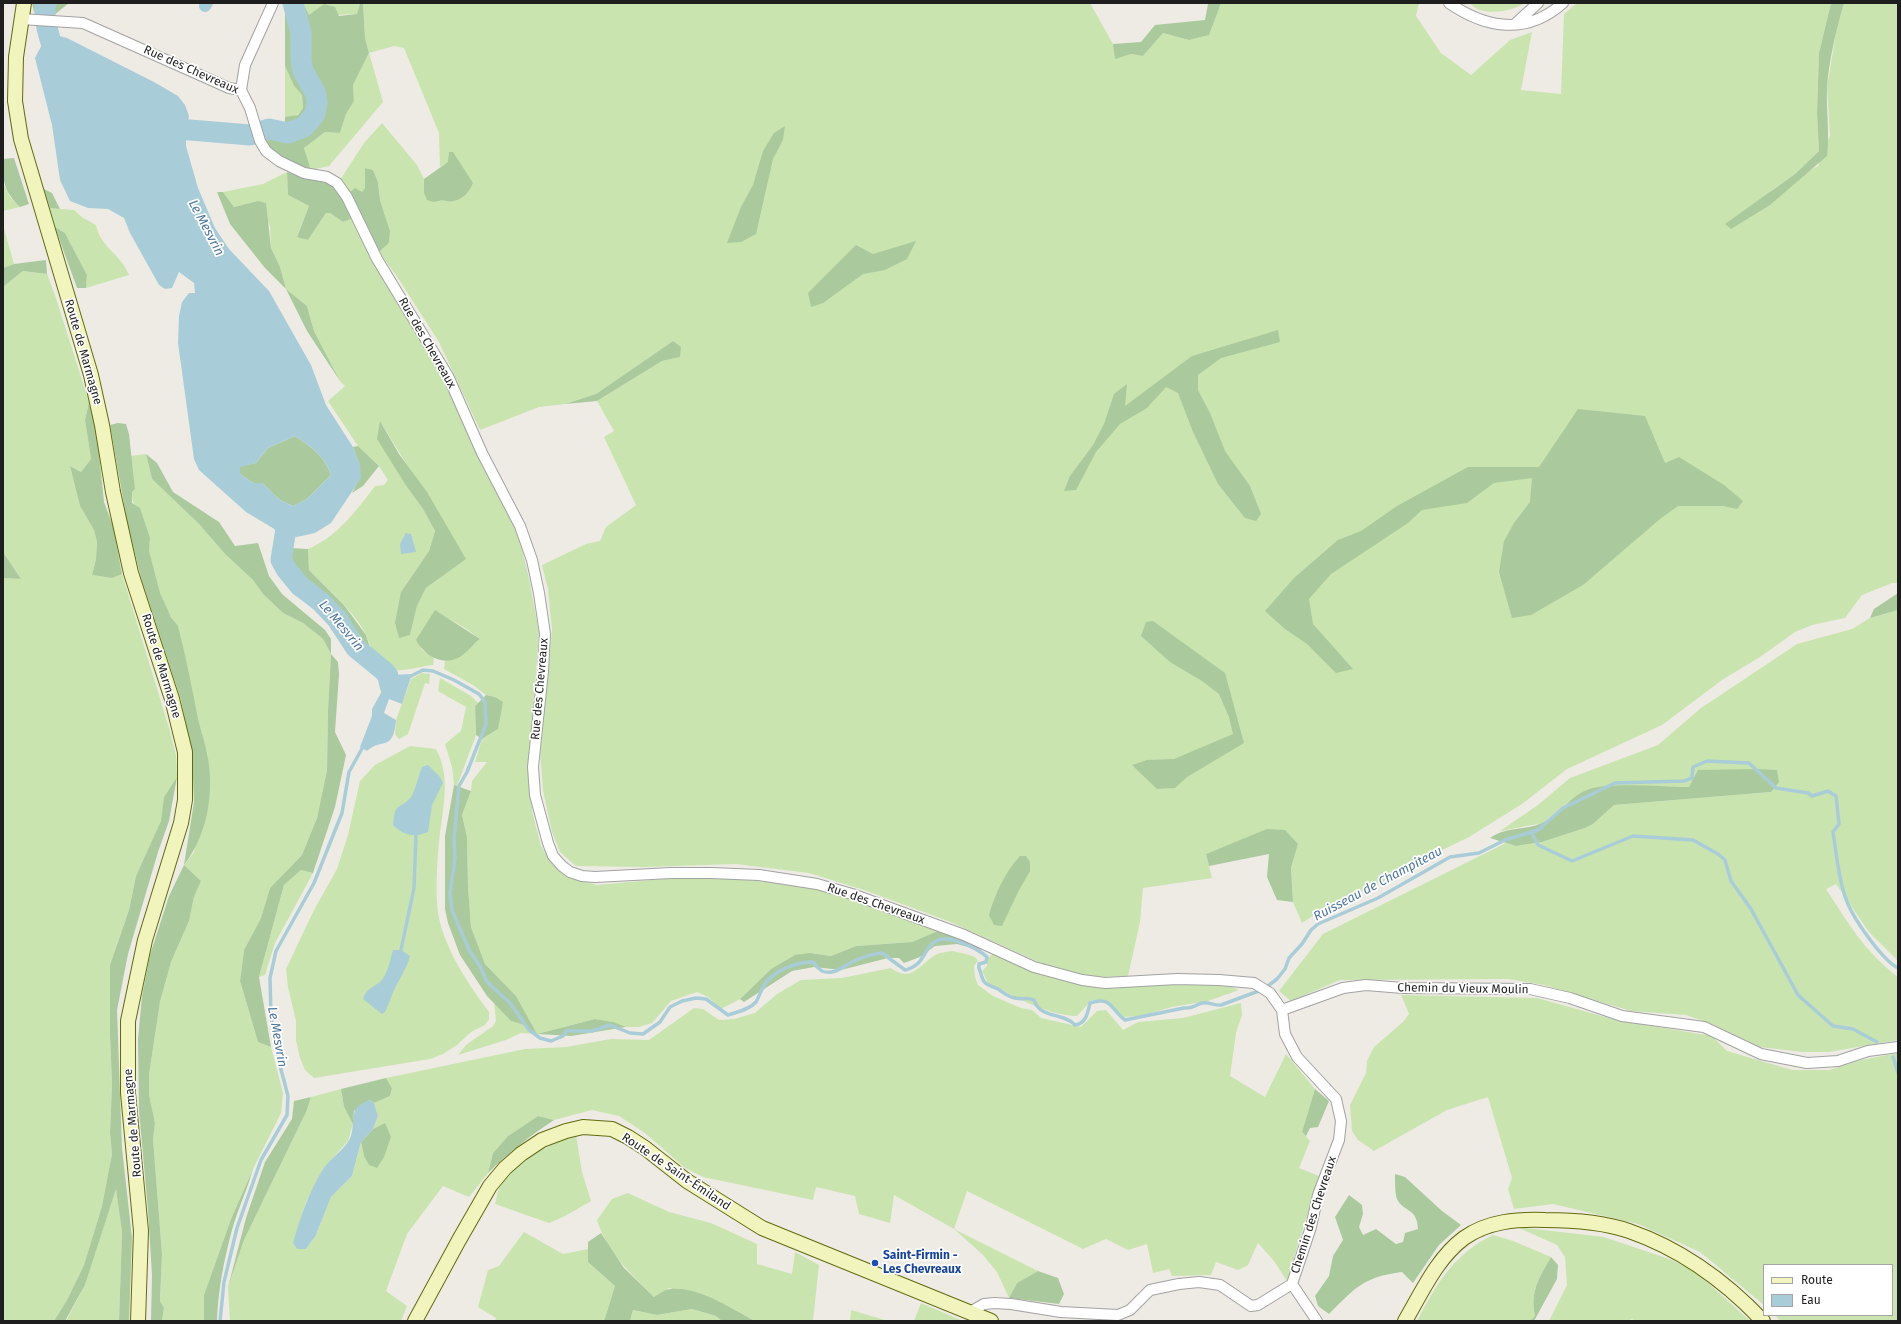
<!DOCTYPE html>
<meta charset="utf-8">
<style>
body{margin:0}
#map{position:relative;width:1901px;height:1324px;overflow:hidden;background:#eeebe5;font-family:"Fira Sans",sans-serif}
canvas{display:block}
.frame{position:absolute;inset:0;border:4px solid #1e1e1e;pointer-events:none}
.legend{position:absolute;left:1763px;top:1264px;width:130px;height:52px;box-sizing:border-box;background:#fff;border:1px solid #a5a5a5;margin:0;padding:5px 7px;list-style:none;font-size:12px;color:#1e1e1e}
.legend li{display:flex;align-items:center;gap:8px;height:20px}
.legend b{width:20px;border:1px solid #a5a5a5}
</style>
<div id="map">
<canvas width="1901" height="1324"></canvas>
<div class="frame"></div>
<ul class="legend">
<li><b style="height:5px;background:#f1f4bd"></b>Route</li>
<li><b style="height:11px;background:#a9cdd8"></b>Eau</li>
</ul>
</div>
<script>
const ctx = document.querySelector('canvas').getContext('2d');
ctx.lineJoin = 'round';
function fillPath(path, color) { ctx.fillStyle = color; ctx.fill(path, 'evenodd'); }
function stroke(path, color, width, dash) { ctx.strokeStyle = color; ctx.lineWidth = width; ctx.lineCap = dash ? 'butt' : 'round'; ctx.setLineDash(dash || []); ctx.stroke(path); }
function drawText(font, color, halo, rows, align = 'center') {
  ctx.font = font + ' "Fira Sans",sans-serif'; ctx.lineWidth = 3.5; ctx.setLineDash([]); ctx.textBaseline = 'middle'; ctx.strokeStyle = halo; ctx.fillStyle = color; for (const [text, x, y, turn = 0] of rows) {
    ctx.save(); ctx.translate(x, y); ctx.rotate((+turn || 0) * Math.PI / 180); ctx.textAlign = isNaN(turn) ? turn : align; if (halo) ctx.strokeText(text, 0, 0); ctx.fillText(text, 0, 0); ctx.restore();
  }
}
const grass = new Path2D(`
 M303,3H360L357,14L309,16Z
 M363,3H1090L1113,44L1116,58L1131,54L1143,56L1163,33L1189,40L1208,35L1221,3H1419L1416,16L1441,53L1471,75L1510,40L1532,32L1521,90L1561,94L1564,14L1577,3H1831L1819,53L1817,113L1819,151L1795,174L1769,192L1818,166L1830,136L1827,88L1837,26L1844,3H1898V583H1892L1862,595L1845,618L1812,625L1795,632L1760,657L1722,680L1662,725L1567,769L1522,804L1469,837L1438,852L1415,867L1317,913L1302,923L1293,902L1291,868L1298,844L1226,846L1206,854L1212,878L1143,888L1140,922L1128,976L1104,977L1074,974L1041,963L948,921L864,890L809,873L736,864L645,867L576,866L560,852L552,832L543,790L540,751L552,630L548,589L542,565L586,544L600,541L606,527L636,505L604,437L614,431L597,401L662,361L680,357L673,341L596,394L565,404L539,407L480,430L439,342L398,278L379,252L389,243L390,231L380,200L378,182L373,170L365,168V189L362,192L349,193L340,180L364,143L382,123L417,165L424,179V193L448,162L440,167L439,133L404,48L394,46L369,53L383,102L329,166L311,170L304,148L325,132L340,133L346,114L354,101L353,85L369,53L365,38Z
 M1469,3H1524C1514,11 1492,14 1480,10C1476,9 1472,5 1469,3Z
 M285,66L294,86L302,95L303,108C298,115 294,118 285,117Z
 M287,172L288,195L309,206L297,236L308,240L326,213H330L343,222L353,218L443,375L473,446L510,515L522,549L530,583L539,633L528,777L533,815L541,846L551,861L564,875L597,885L674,878L739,879L821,888L940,930L912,942L856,946L831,956L810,953L771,969L740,999L721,1009L708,997L697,992L671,1001L652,1023L639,1027H626L612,1022L595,1019L537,1034L521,1033L506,1040L458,1055L466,1045L493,1026L496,1021L494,1003L511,1021L524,1025L536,1033L516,996L485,964L471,927L468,887L467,837L462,815L471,791L472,781L487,762H475L482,739L498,729L495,697L486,695L473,685L444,669L445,661L459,657L480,639L465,628L435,611L421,649L434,658L433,665C420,666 396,675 384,667C373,660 371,646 366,635C357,614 326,587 309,570L308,549C338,536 356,511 375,486L384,485L388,480L379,466L358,446L328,401L345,386L340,381L314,331L307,306L286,289L280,267L271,248L270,226L258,201L234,207L223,192L263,184ZM380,421L465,559L426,588L417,606L410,635L401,592L429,551L435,531L423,509L407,487Z
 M3,183L10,197L20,207L3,211Z
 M50,208L74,210L83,218L96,225C100,247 121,254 129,275L86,288L87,275L65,233L55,227Z
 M3,225L14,264L3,268Z
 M23,271L47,274L55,295L89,402L85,420L91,459L81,472L70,466L80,506L94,530L97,542L96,559L92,575L112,578L122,574L169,728L176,755L177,777L164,797L162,821L136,876L129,910L110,965V1035L112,1084L110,1133L112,1154L102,1206L84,1265L67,1300L54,1321H3V578L21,579L3,552V287Z
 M146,454L152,479L199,524L225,554L253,580L263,594L283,613L303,623L323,639L331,654L328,710L327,770L317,818L302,855L270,888L261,918L244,950L240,981L258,1042L271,1047L283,1093L281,1113L253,1169L231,1219L204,1295V1321H162L164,1308L160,1301L162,1254L153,1139L155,1123L149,1095V1075L160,1002L171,962L189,921L194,897L201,881L184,865L194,852L208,756L199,726L178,626C163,608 152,575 149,552C148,547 151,542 149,537C144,520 132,511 132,492L135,489L131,456Z
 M1898,610V961L1869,932L1836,884L1826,889C1848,923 1865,952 1898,977V1040L1829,1052H1803L1760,1047L1712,1024L1686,1015L1631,1011L1544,985L1508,979L1340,980L1291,1001L1279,991L1323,934L1506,843L1516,846L1542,842L1585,828L1593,824L1614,805L1771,792L1690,787L1612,786L1588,789L1562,807L1543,823L1500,831L1538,805L1570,778L1658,745L1701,708L1797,644L1852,629L1870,618Z
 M422,673L430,674L429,684L425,683L408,734L399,739L395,734L396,720L411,679Z
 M440,678L471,696L478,703L475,706L476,735L457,786L454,785L452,767L445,744L461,731L466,707L438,691Z
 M410,746L436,749C452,778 442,811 439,842C437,864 435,897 439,918C446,951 469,985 489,1012V1019L485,1025L471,1032L457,1045L443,1054L430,1059L314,1078L305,1070L300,1058L296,1040V1021L288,987L286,969L314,910L337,869L348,835L360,781L375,765Z
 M301,870L313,873L275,943L265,975L259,977L284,885Z
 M952,951L966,954L975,957L978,961L974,966L975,977L978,985L993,996L1021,1008L1032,1010L1041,1018L1081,1027L1097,1011L1106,1010L1123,1030L1138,1022L1183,1018L1241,1003L1242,1015L1236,1033L1230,1076L1265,1097L1286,1054L1315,1089L1302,1132L1310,1141L1299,1168L1319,1176L1287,1281L1274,1261L1258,1243L1248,1265L1238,1270L1216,1262L1211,1275L1172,1276L1169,1269L1153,1273L1147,1244L1128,1250L1106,1239L1083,1249L967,1191L954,1229L1038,1271L1017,1283L1009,1298L997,1272L983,1255L954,1229L894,1195L890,1223L859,1214L855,1196L816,1187L813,1200L703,1177L685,1168L645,1133L619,1116L592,1110L554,1120L538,1116L508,1136L493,1153L488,1173L469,1197L443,1186L407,1234L386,1291L407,1306L401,1321H230L228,1287L244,1240L307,1110L311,1097L341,1089L344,1107L353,1124L348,1141L323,1169L306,1202L293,1243L306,1249L316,1235L331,1197L352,1176L361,1142L364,1156L385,1124L373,1129L378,1116L374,1103L390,1096L392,1088L386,1078L525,1049L566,1047L611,1039L649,1040L694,1008L703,1009L719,1020L734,1019L755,1013L777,994L801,980L842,978L891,968C915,985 920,960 940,953C944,952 948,952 952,951Z
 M993,954L1073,982L1207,983L1230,986L1239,990L1208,1001L1172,1007L1141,1016L1123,1017C1110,1006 1110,1000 1092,1000L1077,1016C1049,1016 1013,996 988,983L982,971L987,966V959Z
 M1401,995L1537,998L1616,1020L1712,1036L1727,1051L1792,1070H1829L1861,1060L1898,1053V1321H1780L1775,1315H1892V1265H1764V1305L1700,1252L1638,1224L1553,1204L1514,1209L1508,1189L1512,1178L1488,1097L1447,1110L1374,1151L1358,1140L1352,1131L1350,1105L1366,1073L1367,1061L1374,1047L1403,1022L1409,1014Z
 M576,1135L582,1172L591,1201L565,1216L549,1223L495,1204C497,1199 497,1191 500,1187C518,1162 548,1144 576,1135Z
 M116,1188L122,1232L119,1321H66L85,1285Z
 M628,1193L669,1212L711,1223L757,1244V1264L792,1274L795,1252L819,1265L813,1321H755L726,1305L669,1288L654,1297C631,1274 607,1252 597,1220L612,1199Z
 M1517,1227L1604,1237L1672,1260L1697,1273L1750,1321H1635L1632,1319L1627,1321H1549L1567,1285L1565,1257L1557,1245Z
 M524,1232L563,1254L588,1249V1262L615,1286L604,1321H495L496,1318L478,1307L488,1270L499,1266Z
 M1493,1235L1513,1241L1551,1257C1539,1278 1530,1291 1535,1316L1530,1321H1417C1437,1283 1454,1254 1493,1235Z
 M921,1303L963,1321H914Z
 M692,1309L716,1316L722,1321H630L633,1310L657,1315Z
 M851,1310L888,1321H850Z`);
const forest = new Path2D(`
 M32,3H69L54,15L34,12Z
 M285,3H303L309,15L324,4L335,7L339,16L357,14L360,3H363L365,38L369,53L353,85L354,101L346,114L340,133L325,132L304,148L311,170C290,166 271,152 260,133L285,126V117L298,115L303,108L302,95L294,86L285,66Z
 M1206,3H1221L1209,35L1189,40L1163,33L1143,56L1131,54L1115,59L1113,44L1141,42L1155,25L1205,20L1208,4Z
 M1831,3H1844C1836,30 1829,60 1827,88C1826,111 1830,133 1827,156L1770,205L1731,229L1725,224L1795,174L1819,151L1817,113L1819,53Z
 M785,126L783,140L773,159L756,234L741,242L727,243L741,207L753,185L763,151L774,133Z
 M449,152H453L473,183C468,196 456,205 442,200L434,202L427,200L424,193V179L448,162Z
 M14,158L29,204L20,207C3,190 3,182 3,159Z
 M365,168L373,170L378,182L380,200L390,231L389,243L379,252L349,193L355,188L362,192L365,188Z
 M287,172L308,179L327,181L344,199L353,218L343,222L330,213H326L308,240L297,237L309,206L288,195Z
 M44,189L52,193L60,209L50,208Z
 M217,192H223L234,207L258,201L266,203L271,248L280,267L286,289L307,306L314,331L340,381L307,331L286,289L265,268L230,224Z
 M55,227L65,233L87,275L86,288H77Z
 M916,241L907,259L885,270L863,274L823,303L811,307L808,293L856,245L873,254Z
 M46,260L47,274L23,271L3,287V268L14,264Z
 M1278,330L1280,342L1221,358L1198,375V390L1210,413L1225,451L1250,486L1261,514L1256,521L1245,518L1218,484L1193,432L1178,393L1166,387L1147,408L1120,424L1096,452L1076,490L1064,491L1070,476L1093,445L1104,424L1114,394L1127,384L1125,406L1192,356Z
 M673,341L681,347L680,357L662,361L597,401L565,404L596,394Z
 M89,402L97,434L104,502L113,526L122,574L112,578L92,575L96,559L97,542L94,530L80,506L70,466L81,472L91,459L85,420Z
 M1578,409L1645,416L1665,463L1679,457L1724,485L1743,501L1737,509L1723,506H1678L1660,519L1583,585L1531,615L1512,618L1499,572L1504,541L1514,523L1530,502L1532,478L1494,483L1467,503L1422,510L1408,523L1331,574L1309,599L1313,624L1353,669L1336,673L1307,644L1285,629L1265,611L1295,577L1338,540L1361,531L1397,506L1468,467H1539Z
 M380,421L399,454L427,492L466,559L426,588L417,606L410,635L399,638L395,623L401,592L429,551L435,531L423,509L407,487L377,439Z
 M118,423L126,424L129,434L135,489L132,492V503L140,508L150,538L149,551L160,593L171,617L178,626C186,657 192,688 198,719C201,732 206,745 208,758C214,795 207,835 184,865L201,881L194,897L189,921L171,962L160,1002L149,1075V1095L155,1123L153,1139L162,1254L160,1301L164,1308L162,1321H151L152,1275L148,1210L139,1111L138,1039L142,996L150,955L169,896L184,865L194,802L192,754L181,700L141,578L127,521L110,425Z
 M295,436C312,448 324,455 331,475L307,499L293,506L280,500L262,483H253L240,474V466L256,463L268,448Z
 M358,446L379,466L363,486L352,493C364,472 361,468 353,447Z
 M146,454L157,463L173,492L219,522L235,546L258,543L269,576L282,594L325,630L331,639V654L338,662L339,674L335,732L346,755L335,807L313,873L301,870L284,885L259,977L271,1047L258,1042L240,981L244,950L261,918L270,888L302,855L317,818L327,770L328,710L331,654L323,639L303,623L283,613L263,594L253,580L225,554L199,524L152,479Z
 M281,545L290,548L308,549L309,570L344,605L366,635L371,651L384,667L366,660L356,640L337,614L296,573L279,565L275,553L277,546Z
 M3,552L21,579L3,578Z
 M1898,593V610L1870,618L1874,609Z
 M435,610L480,639C473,644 466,654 458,658C441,666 424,655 416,640Z
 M1153,621L1225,673L1244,743L1187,777L1175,788L1157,789L1132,765L1147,760L1174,759L1233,734L1229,717L1219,694L1202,681L1170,662L1141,636L1146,622Z
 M486,695L495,697L503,702L498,729L482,739L476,735L475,706Z
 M1755,769L1777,770L1779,782L1771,792L1614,805L1593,824L1585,828L1542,842L1516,846L1490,838C1507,826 1525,831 1542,823C1556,817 1573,794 1589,789C1612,782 1663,787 1689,787L1698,770Z
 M177,777L169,821L158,852L128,954L117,1010L122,1148L132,1238L129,1321H119L122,1232L116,1189L85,1285L65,1321H54L67,1300L84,1265L102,1206L112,1154L110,1133L112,1084L110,1035V965L129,910L136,876L161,821L164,797Z
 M454,785L471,791L462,815L467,837L468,887L471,927L485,964L516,996L537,1034L595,1019L613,1022L626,1027L571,1036L537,1034L524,1025L511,1021L487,996L460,955L448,923L445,909V836Z
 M1267,829L1285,830L1298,844L1291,868L1293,902L1277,900L1267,877L1269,854L1209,866L1206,854Z
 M1020,856H1026L1030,862V871L1018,892L1002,926L994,925L989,915C995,894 1005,872 1020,856Z
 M940,930L982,949L979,950L957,944L935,946L920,957L904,963L899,958H888L841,970L814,967L792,971L744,1002L740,999L771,969L795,955L810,953L831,956L856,946L912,942Z
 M386,1078L392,1088L390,1096L374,1103L370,1100L354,1111L353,1124L344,1107L341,1089Z
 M1315,1089L1329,1101L1318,1127L1310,1128L1306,1136L1302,1132Z
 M311,1097L307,1110L244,1240L228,1287L246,1218L265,1162L292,1119L294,1101Z
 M538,1116L554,1120C530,1136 509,1152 488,1173L493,1153L508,1136Z
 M385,1123L391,1137L384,1157L377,1168L369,1165L364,1156L361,1142L373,1129Z
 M253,1169C247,1190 238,1209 232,1230C224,1260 218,1290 217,1321H204V1295L231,1219Z
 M1395,1174L1405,1177L1442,1211L1461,1225L1439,1245L1413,1283L1402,1272C1363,1277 1355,1288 1329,1314L1318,1306L1315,1296L1329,1276L1333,1256L1343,1240L1335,1217L1349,1195L1362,1205L1363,1214L1359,1227L1363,1235L1376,1229L1396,1244L1403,1242L1405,1233L1418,1229C1417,1207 1404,1213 1397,1199C1395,1195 1395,1180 1395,1174Z
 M601,1233L624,1268L654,1297C659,1294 665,1289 671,1289C700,1287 730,1308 755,1321H722L716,1316L692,1309L657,1315L633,1310L630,1321H604L615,1286L588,1262V1242Z
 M1551,1257L1558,1265L1557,1279L1534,1321H1530L1535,1316C1530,1291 1539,1278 1551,1257Z
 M1038,1271L1058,1278L1064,1294L1059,1304L1009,1298L1017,1283Z`);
const water = new Path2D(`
 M48,33L67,38L154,82L178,96L185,105L189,116L186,130V146L198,188L215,228L229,249L269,291L311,365L326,405L353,447L360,464L361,478L331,523L315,533L297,537L276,530L246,512L199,470L194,459L178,343L179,316L182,302L189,293H195L194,283L179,272L172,288L165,289L159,285L130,233L124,218L108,209L88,208L70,201L60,180L52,125L35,58ZM295,436C312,448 324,455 331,475L307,499L293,506L280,500L262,483H253L240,474V467L256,463L268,448Z
 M406,533L411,534L416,552L401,554L400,544Z
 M412,674L402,704L389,699L384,713L396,720C393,753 382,737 367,751L360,747L372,716V709L382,691L384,680L388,676L393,675Z
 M428,765L440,777L443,783L432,805L428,832C414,838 403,835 393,825C395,800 399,811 411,797C415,792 419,774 422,767Z
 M393,950H401L410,956C407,968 400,978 395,988C391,996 389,1004 385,1012L382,1014L363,999C366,989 372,988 380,982C388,974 390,960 393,950Z
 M370,1100L374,1103L378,1116L373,1129L361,1142L352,1176L331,1197L316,1235L306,1249H297L293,1243C300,1217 309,1192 323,1169C330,1159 341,1152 348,1142C359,1125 344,1108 370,1100Z`);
const stream = new Path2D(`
 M409,677L423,670L433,671L454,680L479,694L485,702L486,724L467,772L459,786L454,839L455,859L450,893L452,910L469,950L480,966L487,982L510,1003L529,1030L540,1038L551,1041L563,1036L566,1031H592L610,1025L630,1033L643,1034L660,1022L670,1007L682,1001L696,998L706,999L728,1015C737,1012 749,1010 756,1002C760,995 762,986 768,980C779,969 797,962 813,962C815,965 819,969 822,971C834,976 844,966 854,961C863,957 872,954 882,953L905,970C926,965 922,949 936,941C949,934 977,948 987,957L986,962L979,964C978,969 980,970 981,974C984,986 988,984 998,989C1004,993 1008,997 1015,998C1022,1000 1027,997 1034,1000C1040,1019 1063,1012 1075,1025C1086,1024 1088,1012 1090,1003C1112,996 1110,1009 1125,1020L1184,1008C1194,1009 1194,1005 1202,1003C1210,1002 1215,1006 1221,1005L1264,989L1277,979L1285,969L1289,958L1302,944L1311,930L1318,924L1378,898L1450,857L1479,853L1505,840L1538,830L1563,808L1615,783L1684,781L1692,778L1693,767L1707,761L1749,763L1776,788L1808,793L1812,796L1828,791L1836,796L1839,824L1833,832C1836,851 1839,882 1846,899C1852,917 1882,960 1898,968
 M1531,832L1538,845L1572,861L1633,836L1693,840L1718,854L1725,860L1731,881L1751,909L1798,995L1833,1026L1853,1029L1877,1042
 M401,950L414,888L416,835
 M1893,1057L1898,1073
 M220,1321L224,1282L237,1228L261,1160L287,1115L288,1096L278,1058L271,1016L270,978L276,951L314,883L342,813L349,772L364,745`);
const canal = new Path2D(`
 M205,6L207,3`);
const river = new Path2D(`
 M46,3C42,17 51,46 58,59
 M178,129L250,135L269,129L288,133L304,127L315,114L317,102L315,92L303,71L301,60V33L293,3
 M271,510L281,518L286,529L281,560L286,569L300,586L321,602L337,619L356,648L384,671L388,676L390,686`);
const minor = new Path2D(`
 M1449,3C1487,29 1527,35 1563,3
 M21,19L83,23L229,88L241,90L250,108L260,141L266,151L279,161L304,173L327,177L337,183L347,197L377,259L448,376L482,453L520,526L532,560L539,593L545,634L543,671L533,767L535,795L548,843L553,856L562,866L570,872L582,876L595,877L671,873H711L759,875L817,884L852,894L964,935L1034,967L1082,980L1105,983L1177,979L1219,980L1254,983L1270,993L1282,1010
 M1515,24L1538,3
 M241,90L245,65L273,3
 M1282,1010L1343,988L1366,985L1403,988L1530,989L1570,998L1622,1016L1704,1027L1761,1054L1807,1063L1838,1061L1868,1051L1898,1047
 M1292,1284L1317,1321
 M970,1312L984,1304L995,1303L1011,1304L1061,1312L1118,1315L1130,1310L1150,1290L1179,1284L1199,1282L1220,1285L1251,1306L1258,1305L1292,1284L1311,1227L1318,1195L1339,1140L1341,1121L1336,1099L1297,1057L1285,1034L1282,1010`);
const secondary = new Path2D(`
 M24,3L16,57L15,101L21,139L91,375L102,425L113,492L131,573L172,699L185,752V800L181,823L145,940L128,1021V1093L141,1231L138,1321
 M415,1321L459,1240L490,1186L505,1168L521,1154L542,1140L566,1131L583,1127L612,1129L628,1137L645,1148L687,1181L762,1228L991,1321
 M1405,1321C1422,1292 1437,1258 1464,1238C1488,1221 1517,1219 1545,1220C1572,1220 1603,1222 1629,1231C1681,1249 1726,1282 1763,1321`);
const markers = [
 [875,1263,4,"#1a4fb4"]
];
const streetNames = [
 ["Rue des Chevreaux",191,70,24],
 ["Rue des Chevreaux",427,343,60],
 ["Route de Marmagne",83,352,74],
 ["Route de Marmagne",161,666,73],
 ["Rue des Chevreaux",540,689,-85],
 ["Rue des Chevreaux",876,904,19],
 ["Chemin du Vieux Moulin",1463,989,1],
 ["Route de Marmagne",133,1123,-95],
 ["Route de Saint-Émiland",676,1172,34],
 ["Chemin des Chevreaux",1314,1215,-72]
];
const transitNames = [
 ["Saint-Firmin -",883,1256],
 ["Les Chevreaux",883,1270]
];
const waterNames = [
 ["Le Mesvrin",206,228,62],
 ["Le Mesvrin",341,626,50],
 ["Ruisseau de Champiteau",1378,884,-28],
 ["Le Mesvrin",277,1037,80]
];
fillPath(grass, '#c9e4af');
fillPath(forest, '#aaca9d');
fillPath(water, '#a9cdd8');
stroke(stream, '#a9cdd8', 3.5);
stroke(canal, '#a9cdd8', 12);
stroke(river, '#a9cdd8', 21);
stroke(minor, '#a2a2a2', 12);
stroke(secondary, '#616b0e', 16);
stroke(minor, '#fff', 10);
stroke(secondary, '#f1f4bd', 14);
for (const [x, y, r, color] of markers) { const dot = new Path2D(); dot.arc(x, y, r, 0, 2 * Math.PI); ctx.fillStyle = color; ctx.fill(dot); stroke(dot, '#fff', 1.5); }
drawText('12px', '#1e1e1e', '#fff', streetNames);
drawText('bold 12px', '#164399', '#fff', transitNames, 'left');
drawText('italic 13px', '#50779e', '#fff', waterNames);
</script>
